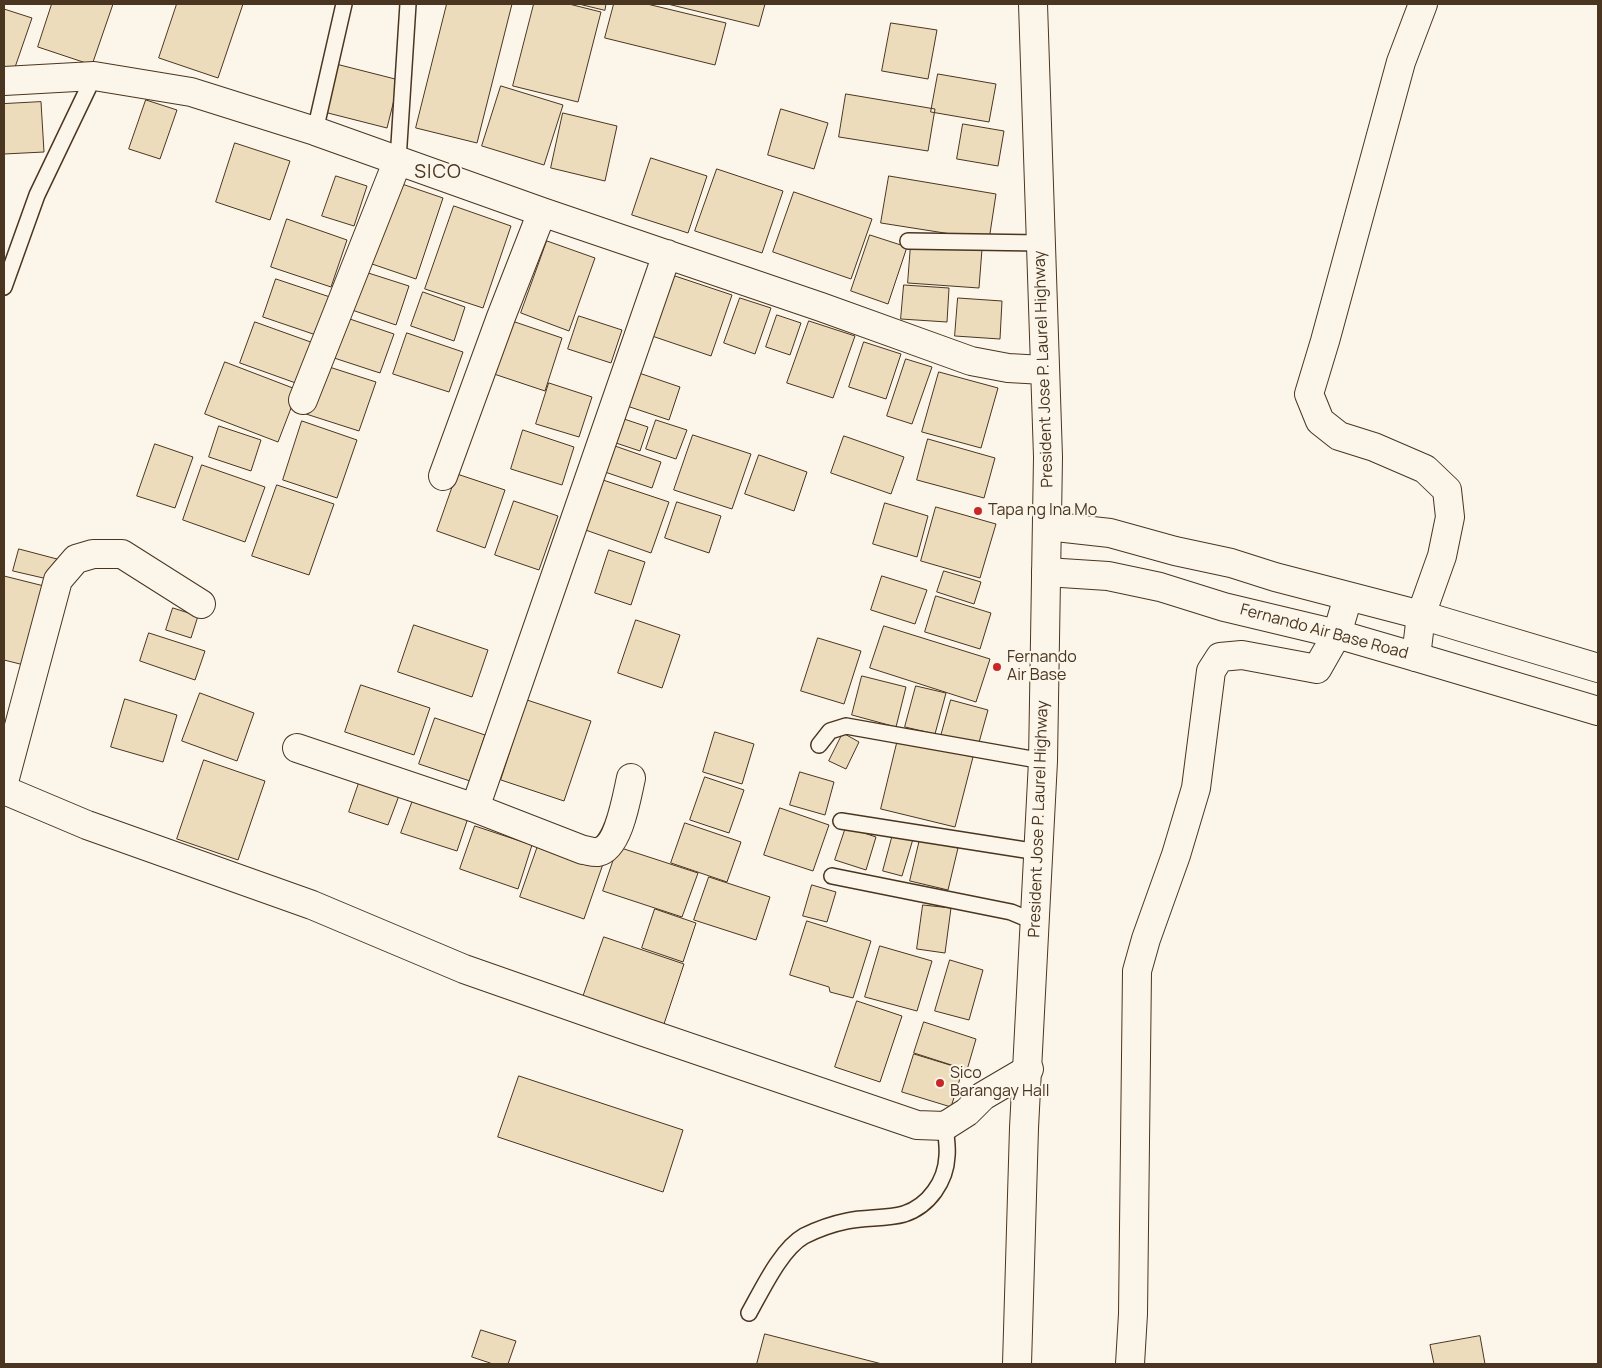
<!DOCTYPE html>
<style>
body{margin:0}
#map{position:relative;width:1602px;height:1368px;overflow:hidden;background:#fbf6e9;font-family:Manrope,sans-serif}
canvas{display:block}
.frame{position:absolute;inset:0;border:5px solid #4a3520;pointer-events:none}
</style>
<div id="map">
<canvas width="1602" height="1368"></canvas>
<div class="frame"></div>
</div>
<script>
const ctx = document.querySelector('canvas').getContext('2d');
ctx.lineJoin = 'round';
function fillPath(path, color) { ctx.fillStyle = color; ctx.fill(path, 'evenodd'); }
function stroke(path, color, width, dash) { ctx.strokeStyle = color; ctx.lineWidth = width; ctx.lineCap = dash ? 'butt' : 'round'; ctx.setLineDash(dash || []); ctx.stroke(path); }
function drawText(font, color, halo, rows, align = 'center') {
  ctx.font = font + ' Manrope,sans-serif'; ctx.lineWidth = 4; ctx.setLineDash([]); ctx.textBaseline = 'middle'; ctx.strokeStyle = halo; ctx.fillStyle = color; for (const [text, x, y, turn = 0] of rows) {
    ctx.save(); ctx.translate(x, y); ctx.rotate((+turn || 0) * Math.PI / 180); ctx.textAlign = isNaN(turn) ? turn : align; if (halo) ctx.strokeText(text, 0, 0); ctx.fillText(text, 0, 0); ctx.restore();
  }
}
const building = new Path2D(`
 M52,4H113L92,65L38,47Z
 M177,4H243L218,78L159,58Z
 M447,4H512L477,143L416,128Z
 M534,4H569L601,12L578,102L513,86Z
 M579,4H606L605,10Z
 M614,4H647L726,23L715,65L605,38Z
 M668,4H765L759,26Z
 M4,9L32,18L12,76L4,73Z
 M891,23L937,30L928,79L882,71Z
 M336,64L399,80L387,128L324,112Z
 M938,74L996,84L989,122L931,112Z
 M501,86L563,105L544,165L482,146Z
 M846,94L935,109L928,151L839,137Z
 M146,100L177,110L160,159L129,149Z
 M41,102L44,152L4,154V104Z
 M781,109L828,123L814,169L768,155Z
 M563,113L617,126L605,181L551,168Z
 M963,124L1004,131L998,166L957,159Z
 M235,143L290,161L270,220L216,202Z
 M651,158L707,176L688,233L632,215Z
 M717,169L783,191L762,253L695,231Z
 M336,176L367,186L354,226L322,216Z
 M889,176L996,194L989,240L881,223Z
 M399,183L443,198L416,279L372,264Z
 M794,192L872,219L851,279L773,252Z
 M454,206L511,226L483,308L425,289Z
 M287,219L347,240L331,287L271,267Z
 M870,235L907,247L888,304L851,291Z
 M547,241L595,258L569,331L521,313Z
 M911,244L982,249L979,288L908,283Z
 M362,271L409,286L396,325L349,309Z
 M669,274L732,295L711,356L649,335Z
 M276,279L330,297L316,335L263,317Z
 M904,285L949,288L947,322L901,319Z
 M423,292L465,307L454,341L411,326Z
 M740,298L771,308L755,354L724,343Z
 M958,298L1002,301L1000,339L955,336Z
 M777,315L801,323L790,355L766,347Z
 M341,316L394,334L380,373L328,356Z
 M579,316L622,330L611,363L568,349Z
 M512,321L562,338L545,391L494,374Z
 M809,321L855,336L833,398L787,383Z
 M255,322L319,345L304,386L240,363Z
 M407,333L463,352L449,392L393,374Z
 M864,342L901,354L886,399L849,387Z
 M906,359L932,367L912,424L887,416Z
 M225,362L298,390L278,442L205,414Z
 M323,365L376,382L359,431L306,414Z
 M939,372L998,388L981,448L922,432Z
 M639,373L680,387L669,420L627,406Z
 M549,383L592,397L579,437L536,424Z
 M624,419L648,427L640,451L616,443Z
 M656,420L687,430L676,459L646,449Z
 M302,421L357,440L337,498L283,480Z
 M219,426L261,440L251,471L209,457Z
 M523,430L574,447L562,485L511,469Z
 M693,435L751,454L732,509L674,490Z
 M844,436L904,457L891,494L831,473Z
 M928,439L995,458L984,498L917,480Z
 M155,444L193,457L175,508L137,496Z
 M612,445L661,462L652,488L602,471Z
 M759,455L807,472L794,511L745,494Z
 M202,465L265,487L245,542L183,520Z
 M457,474L505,490L485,548L437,531Z
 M594,477L669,502L651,553L577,527Z
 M277,485L334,504L309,575L252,556Z
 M514,501L558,516L539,570L495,555Z
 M677,502L721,516L709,553L665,538Z
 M885,503L928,516L917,557L873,544Z
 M936,507L996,524L980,578L921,561Z
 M19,549L57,559L52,580L13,571Z
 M609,550L645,562L631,605L595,593Z
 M944,571L981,582L974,604L937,592Z
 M4,576L48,587L28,666L4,660Z
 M882,576L927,590L915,624L871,610Z
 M936,596L991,613L980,649L925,632Z
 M173,608L198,616L191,638L166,630Z
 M636,620L680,635L662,688L618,673Z
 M414,625L488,650L472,697L398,672Z
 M884,626L990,659L976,702L870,668Z
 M149,633L205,651L195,680L140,661Z
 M818,638L861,651L844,704L801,691Z
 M862,676L906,687L896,727L852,715Z
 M361,685L430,708L414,755L345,732Z
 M916,686L946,693L935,734L905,727Z
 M200,693L254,713L237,761L182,741Z
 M125,699L177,715L163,762L111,747Z
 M527,700L591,721L564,801L501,780Z
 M951,700L988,710L978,746L941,736Z
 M435,718L485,735L470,781L419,764Z
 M715,732L754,744L742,784L703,772Z
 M843,733L859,742L846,769L829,761Z
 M898,739L973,757L955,827L881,809Z
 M204,760L265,781L238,860L177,839Z
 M800,772L834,782L825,815L790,805Z
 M705,777L744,790L729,833L690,820Z
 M360,780L400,793L388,825L349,812Z
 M413,800L468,818L457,851L401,833Z
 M780,808L829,825L813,871L764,855Z
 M685,823L741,842L727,882L671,863Z
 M475,826L532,845L518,889L460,869Z
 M846,827L876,837L866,870L835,860Z
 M893,834L913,839L902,876L883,871Z
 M920,839L958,848L948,890L910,881Z
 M540,840L604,861L584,919L520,897Z
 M618,847L698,873L682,917L603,891Z
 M709,877L770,897L756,940L694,920Z
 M812,885L836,892L827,922L803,916Z
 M923,905L951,908L945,953L917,949Z
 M655,909L696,923L683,962L642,948Z
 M807,921L871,941L853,998L830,992L829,987L790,975Z
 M604,937L684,964L664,1024L583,997Z
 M880,946L932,961L917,1011L865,997Z
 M950,960L983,970L969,1020L935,1011Z
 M857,1001L902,1016L880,1082L835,1067Z
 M924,1022L976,1039L967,1070L914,1053Z
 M914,1054L963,1069L951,1107L902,1092Z
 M519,1076L683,1130L663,1192L498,1137Z
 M481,1330L516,1341L508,1364H493L472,1357Z
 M765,1334L882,1364H757Z
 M1480,1336L1485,1364H1434L1430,1345Z`);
const service = new Path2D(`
 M315,131L344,4
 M398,160L408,4
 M908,241L1040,243
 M4,287L37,195L94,76
 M819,745L830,731L846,726L1043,761
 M841,821L1038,852
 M832,876L1011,912L1035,922
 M749,1313C762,1290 781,1249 804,1236C818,1229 832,1224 847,1221C866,1217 886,1219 904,1214C929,1206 946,1181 947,1156C948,1147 946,1136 945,1126`);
const minor = new Path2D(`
 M4,81L94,76L191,92L315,131L542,212L821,307L971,361L1008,368L1044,370
 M303,400L398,160
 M443,476L501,317L542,212
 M1416,657L1421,615L1442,556L1450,517L1447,490L1425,469L1374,447L1339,436L1320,421L1309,394L1325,341L1401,62L1423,4
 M297,748L475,808L583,850C587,850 594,853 598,852C619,848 627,795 631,778
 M4,782L58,580L76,559L93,554H122L201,604
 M4,790L87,825L312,905L464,969L644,1032L917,1125L945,1126L967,1112L983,1096L1029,1069
 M475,808L667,254
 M1130,1364L1133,1314L1137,971L1146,939L1176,855L1196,788L1211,671L1220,657L1242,655L1317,669L1337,634L1348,597`);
const tertiary = new Path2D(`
 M1047,526L1110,533L1175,551L1231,563L1275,577L1421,615L1598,668
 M1046,572L1108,576L1160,587L1224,607L1337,634L1416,657L1598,711`);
const trunk = new Path2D(`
 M1017,1364L1024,1128L1043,761L1048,457L1033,4`);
const markers = [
 [978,511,5,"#c62828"],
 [997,667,5,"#c62828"],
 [940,1083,5,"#c62828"]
];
const streetNames = [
 ["President Jose P. Laurel Highway",1044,369,-92],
 ["Fernando Air Base Road",1324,632,15],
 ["President Jose P. Laurel Highway",1039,819,-88]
];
const poiNames = [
 ["Tapa ng Ina Mo",988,511],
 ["Fernando",1007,658],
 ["Air Base",1007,676],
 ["Sico",950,1074],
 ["Barangay Hall",950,1092]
];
const quarterNames = [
 ["SICO",438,173]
];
fillPath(building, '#ecdcbc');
stroke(building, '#4a3520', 1);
stroke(service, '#4a3520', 18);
stroke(minor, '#4a3520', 30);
stroke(tertiary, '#4a3520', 30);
stroke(trunk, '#4a3520', 30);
stroke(service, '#fbf6e9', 15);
stroke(minor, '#fbf6e9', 28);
stroke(tertiary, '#fbf6e9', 28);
stroke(trunk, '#fbf6e9', 28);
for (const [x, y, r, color] of markers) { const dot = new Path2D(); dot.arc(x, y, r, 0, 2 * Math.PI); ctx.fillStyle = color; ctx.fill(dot); stroke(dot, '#fbf6e9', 2); }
drawText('16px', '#4a3520', '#fbf6e9', streetNames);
drawText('16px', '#4a3520', '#fbf6e9', poiNames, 'left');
ctx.letterSpacing = '1px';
drawText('19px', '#4a3520', '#fbf6e9', quarterNames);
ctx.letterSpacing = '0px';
</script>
